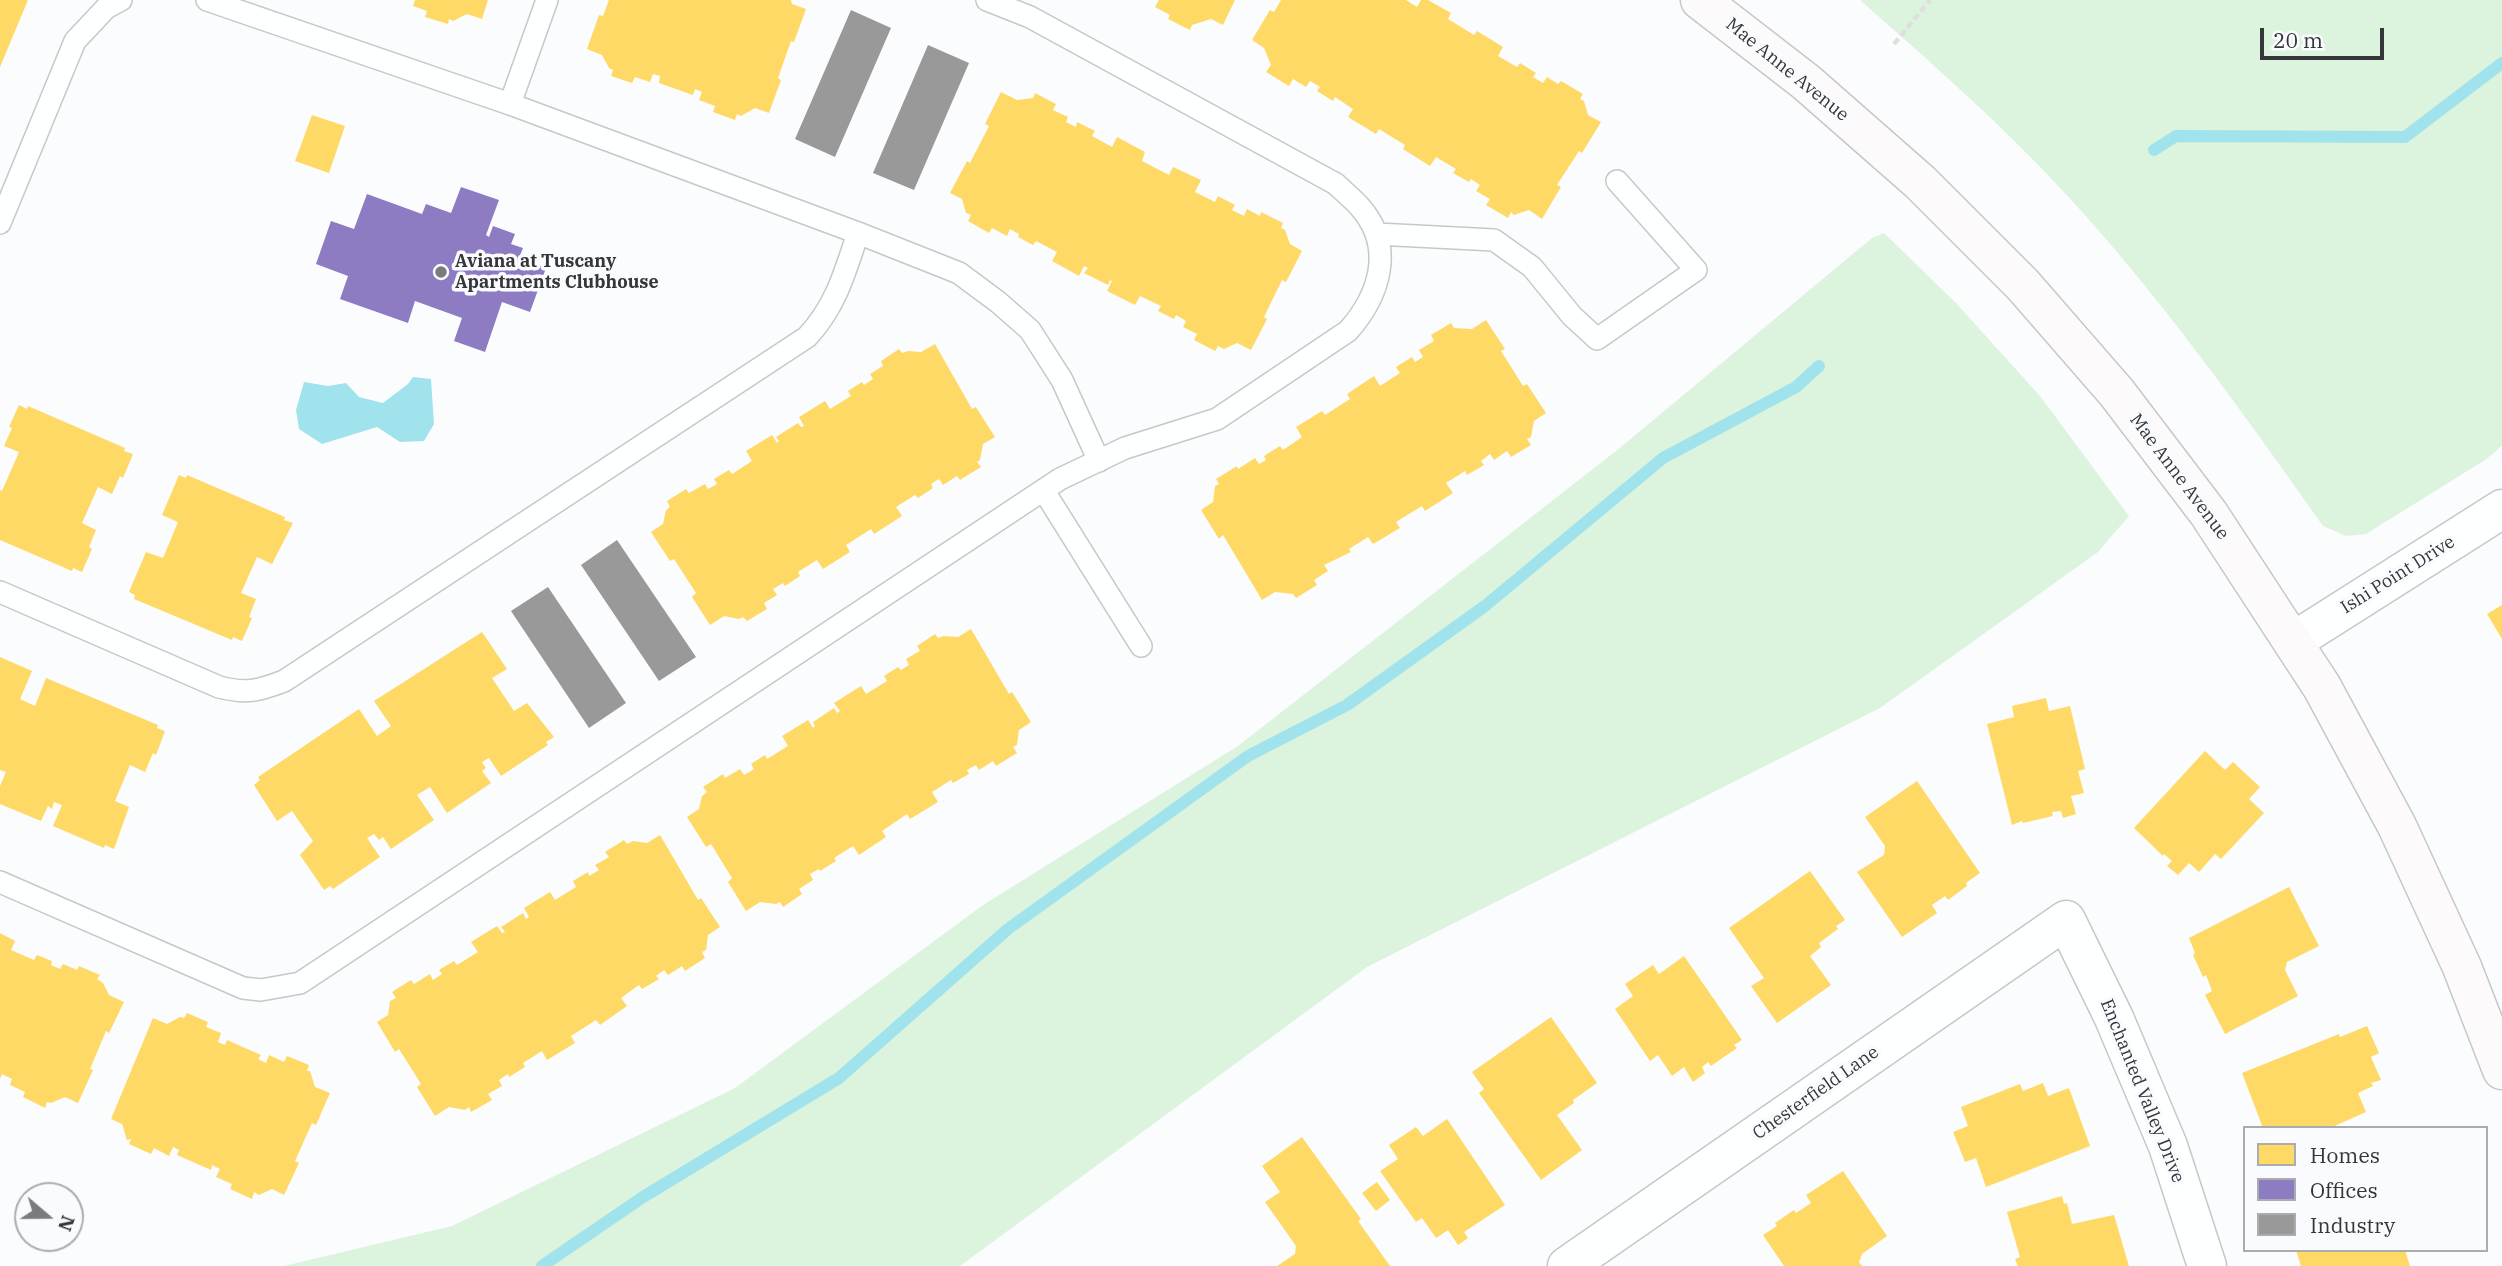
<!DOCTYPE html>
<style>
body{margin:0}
#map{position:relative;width:2502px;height:1266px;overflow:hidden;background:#fbfcfe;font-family:"IBM Plex Serif",serif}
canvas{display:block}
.legend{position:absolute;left:2243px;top:1126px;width:245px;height:126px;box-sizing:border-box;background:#fafbff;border:2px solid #abacb0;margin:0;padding:9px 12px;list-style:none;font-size:21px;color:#35363a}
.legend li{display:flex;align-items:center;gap:14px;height:35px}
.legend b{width:35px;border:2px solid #abacb0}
.north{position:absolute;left:14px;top:1182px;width:70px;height:70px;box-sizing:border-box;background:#fafbff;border:2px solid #abacb0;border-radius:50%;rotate:110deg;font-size:19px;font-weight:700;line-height:28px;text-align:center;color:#35363a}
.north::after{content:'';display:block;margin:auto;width:24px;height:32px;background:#7a7b7f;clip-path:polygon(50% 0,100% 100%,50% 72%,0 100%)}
.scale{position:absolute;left:2260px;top:28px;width:124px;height:32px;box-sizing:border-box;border:4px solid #35363a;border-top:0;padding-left:9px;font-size:21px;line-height:24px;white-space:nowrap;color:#35363a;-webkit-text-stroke:5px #fafbff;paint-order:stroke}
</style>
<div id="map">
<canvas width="2502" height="1266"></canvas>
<ul class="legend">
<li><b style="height:19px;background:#ffd966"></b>Homes</li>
<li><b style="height:19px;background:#8e7cc3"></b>Offices</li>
<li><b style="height:19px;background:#999"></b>Industry</li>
</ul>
<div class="north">N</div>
<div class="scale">20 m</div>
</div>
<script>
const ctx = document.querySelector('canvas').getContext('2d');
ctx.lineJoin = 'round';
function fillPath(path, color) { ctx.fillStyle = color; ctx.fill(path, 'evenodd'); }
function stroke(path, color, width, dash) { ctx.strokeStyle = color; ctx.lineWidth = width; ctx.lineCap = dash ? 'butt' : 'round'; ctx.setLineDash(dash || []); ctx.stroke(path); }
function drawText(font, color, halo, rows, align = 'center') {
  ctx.font = font + ' "IBM Plex Serif",serif'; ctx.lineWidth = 7; ctx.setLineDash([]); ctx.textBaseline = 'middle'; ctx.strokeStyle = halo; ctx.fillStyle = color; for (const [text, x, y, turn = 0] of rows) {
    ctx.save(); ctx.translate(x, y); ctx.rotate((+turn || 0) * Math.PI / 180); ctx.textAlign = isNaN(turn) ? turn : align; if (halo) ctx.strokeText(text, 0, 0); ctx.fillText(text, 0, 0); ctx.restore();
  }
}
const green = new Path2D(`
 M1860,0H2502V446L2485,460L2366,534L2346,536L2323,526C2241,410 2158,293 2062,190C1999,122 1929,61 1860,0Z
 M1884,233L1956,303L2040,396L2129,516L2098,552L1880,708L1367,967L960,1266H284L452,1226L735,1088L983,905L1238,746L1616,451L1872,238Z`);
const water = new Path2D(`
 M413,377L431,379L434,424L424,441L400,442L377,427L322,444L299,429L296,410L304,382L328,386L346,383L359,397L383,403L408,384Z`);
const homes = new Path2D(`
 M0,0H28L0,67Z
 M415,0H488L482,19L467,14L453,21L449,19L448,24L425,17L427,11L413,6Z
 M609,0H791L792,4L806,9L794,42L791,41L778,78L781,80L769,113L755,108L741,116L737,114L735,120L713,112L715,106L699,100L702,92L695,89L693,95L659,83L660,76L653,74L650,82L635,77L632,83L611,76L613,70L609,68L602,55L587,49L599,15L603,16Z
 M1159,0H1235L1223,25L1211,19L1192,25L1190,30L1168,19L1170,15L1155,7Z
 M1281,0H1406L1417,7L1421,0H1428L1451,13L1448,19L1474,35L1477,31L1503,47L1498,56L1517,67L1520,63L1536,73L1533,77L1543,83L1547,77L1558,84L1561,81L1583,94L1580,99L1584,101L1588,115L1601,122L1582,153L1579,151L1557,185L1561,187L1542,219L1529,210L1514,215L1511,212L1508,218L1486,205L1490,199L1476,191L1480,185L1471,179L1469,182L1453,173L1456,169L1436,157L1430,166L1403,149L1405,145L1379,129L1376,134L1348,117L1353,109L1335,97L1333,101L1317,91L1320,87L1310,81L1306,87L1293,79L1289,86L1266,72L1271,65L1264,48L1252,40L1270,10L1274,12Z
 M1001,92L1017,100L1033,98L1035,93L1056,104L1053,110L1068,117L1066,122L1076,127L1077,122L1095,131L1092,136L1112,147L1117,137L1145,152L1142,161L1169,175L1173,167L1201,180L1195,192L1215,202L1218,196L1235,205L1232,210L1244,216L1247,209L1260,216L1261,212L1283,223L1281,228L1285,230L1290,244L1302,251L1286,282L1282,280L1264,317L1267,319L1251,350L1237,343L1224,349L1218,346L1215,351L1194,340L1197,334L1183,327L1186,321L1176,315L1174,319L1158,311L1161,306L1140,296L1135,305L1107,291L1112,281L1110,280L1108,285L1084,273L1088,268L1084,266L1079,276L1052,261L1057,252L1036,241L1033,245L1018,237L1019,234L1010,229L1007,236L992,228L989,233L968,221L971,215L966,213L962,199L950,193L967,161L970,163L989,126L985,124Z
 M312,115L345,126L329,173L295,161Z
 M1486,320L1505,349L1501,351L1523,386L1527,384L1546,413L1534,421L1531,437L1527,439L1531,445L1511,457L1507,451L1494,460L1490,454L1481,461L1484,465L1467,475L1465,471L1446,483L1453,493L1425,511L1422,506L1396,522L1400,528L1373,544L1368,537L1349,549L1351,552L1324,565L1328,571L1314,580L1317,585L1296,598L1293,594L1275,592L1262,600L1223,535L1219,539L1201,510L1213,502L1215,486L1219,484L1216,479L1237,466L1238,469L1255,458L1259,464L1266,460L1264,456L1280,446L1283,450L1302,437L1296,427L1322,411L1325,415L1350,399L1347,394L1374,376L1380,386L1400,373L1396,367L1412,357L1415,362L1423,357L1419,350L1434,341L1431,335L1451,323L1454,328L1472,329Z
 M935,344L972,409L976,407L995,437L983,444L980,460L977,462L981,467L960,480L957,476L943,485L939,479L931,484L933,488L918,498L915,495L896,507L902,516L874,534L871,529L846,545L850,552L823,569L817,560L798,572L800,576L785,586L783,583L773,589L777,595L764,603L767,609L747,621L743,617L739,619L724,616L710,625L692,597L696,593L674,559L670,561L651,532L663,524L666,510L670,507L667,501L686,489L689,493L705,484L708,489L717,484L714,479L729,470L732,474L752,461L746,451L772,435L777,443L779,441L776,437L798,423L801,427L804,426L799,417L825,401L830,409L851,396L848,391L862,382L864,385L873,379L870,374L883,366L881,361L899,349L902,353L908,351L921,352Z
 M19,405L27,409L28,406L125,448L124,451L133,454L123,478L120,476L112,494L98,487L82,523L96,530L89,547L92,549L82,572L73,568L72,571L0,540V490L2,491L19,452L4,446L12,428L9,427Z
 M179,475L186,478L187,475L285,517L284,520L293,523L272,564L257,557L241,593L256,599L249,617L252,618L242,641L233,637L232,640L134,599L135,595L129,592L146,552L163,558L178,522L162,515Z
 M2502,605V639L2487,614Z
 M971,629L1009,694L1012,692L1031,722L1019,730L1017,745L1013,747L1017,753L996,766L993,761L979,770L976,765L967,770L969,774L953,783L951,780L932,792L938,802L910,819L907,814L882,831L886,837L859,855L853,846L834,858L836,861L820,871L819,869L810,874L813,880L799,889L802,894L783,907L780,902L776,904L760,902L746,911L728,882L732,878L711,844L706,847L687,817L699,809L702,796L707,792L703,787L723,774L725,778L740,769L744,775L754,769L751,764L765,755L767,759L788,746L782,736L808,720L813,728L815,726L813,722L834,708L837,713L840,711L834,703L861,686L866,694L887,681L884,676L898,667L901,670L909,665L906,659L920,651L917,646L935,634L938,638L944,636L958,637Z
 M482,632L507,669L492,678L514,711L527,703L554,737L546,742L548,745L501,776L489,758L482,762L486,768L482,771L491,783L447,813L430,787L417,795L434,820L391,849L383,837L379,840L374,834L367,838L380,857L333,889L330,886L324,890L300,855L313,841L292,811L277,821L254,785L260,780L258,777L359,709L377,736L391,726L374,701Z
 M0,657L32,671L20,699L35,706L46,678L158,725L157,728L165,731L156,755L153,753L145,772L130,765L115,801L129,807L114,849L105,845L104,848L53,826L62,805L54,802L52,809L48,806L41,821L0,804V786L6,772L0,770Z
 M2046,698L2049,711L2070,706L2085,769L2078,771L2084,793L2071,796L2076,814L2063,818L2061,811L2052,812L2053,816L2023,823L2022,821L2012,825L1987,724L2014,717L2012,706Z
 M2205,751L2225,770L2233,762L2260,787L2249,799L2264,813L2221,859L2215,854L2199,872L2189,863L2178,875L2167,866L2172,861L2164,854L2163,856L2134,828Z
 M1917,781L1980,873L1966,883L1967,886L1948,900L1945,896L1932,905L1937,913L1902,937L1857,872L1884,855L1885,846L1865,817Z
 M660,835L698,900L701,898L720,927L708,935L706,950L702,952L705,958L685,971L682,966L668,975L664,970L656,976L659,979L642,989L639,985L621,998L627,1006L600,1025L596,1020L571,1036L575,1043L547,1060L542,1051L523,1063L525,1067L509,1077L508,1074L499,1080L502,1086L488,1094L492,1100L471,1112L469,1107L465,1110L449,1107L435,1116L417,1087L421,1084L399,1049L395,1052L377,1022L388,1015L390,1001L396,998L392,992L411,980L414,984L430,974L433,980L442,974L439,970L454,961L457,965L478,952L471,942L497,926L502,933L505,932L501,927L523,913L526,919L529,917L524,908L550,892L555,900L576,887L573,881L588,872L589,876L599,870L595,865L609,857L605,852L624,840L627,844L633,841L647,843Z
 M1810,871L1845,920L1836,926L1838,929L1819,943L1821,947L1810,956L1831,985L1777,1023L1751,986L1764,978L1729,928Z
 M2289,887L2319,946L2287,962L2285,970L2298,996L2225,1034L2205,995L2212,991L2206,975L2203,977L2193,955L2195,953L2189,938Z
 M0,933L15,941L11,950L34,960L37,955L52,961L51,965L60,969L63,964L77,970L79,966L100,975L97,979L103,983L109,995L124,1002L109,1033L106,1031L90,1069L93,1070L78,1103L65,1097L51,1103L47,1102L45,1108L23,1097L25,1092L10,1085L12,1079L2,1074L0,1079Z
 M1684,956L1742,1040L1734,1045L1737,1048L1711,1066L1708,1062L1702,1067L1705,1073L1693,1082L1684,1067L1672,1076L1658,1055L1650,1061L1615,1009L1633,996L1625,984L1653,965L1659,974Z
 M187,1013L208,1022L206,1027L221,1033L218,1042L225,1045L227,1040L261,1055L258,1059L266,1063L269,1055L284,1062L287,1056L309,1065L307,1071H310L315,1087L330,1093L316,1125L312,1123L295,1161L299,1163L284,1195L272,1189L259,1195L254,1192L252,1199L230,1189L232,1184L216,1177L220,1169L212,1165L211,1170L177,1155L179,1150L173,1147L169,1156L154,1148L151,1154L129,1144L131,1139L127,1140L122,1124L111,1119L153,1018L167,1024L180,1017L184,1018Z
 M1551,1017L1597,1083L1573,1100L1574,1103L1557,1115L1582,1150L1541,1180L1479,1093L1484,1089L1472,1072Z
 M2367,1026L2379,1053L2371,1057L2381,1080L2371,1083L2373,1086L2358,1093L2366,1112L2330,1128H2279V1126L2263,1128L2242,1073L2339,1034L2340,1037Z
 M2043,1083L2048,1096L2069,1088L2090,1146L1986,1187L1976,1158L1965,1162L1953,1132L1968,1126L1961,1107L2020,1084L2023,1091Z
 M1447,1119L1505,1205L1464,1232L1468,1238L1458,1245L1448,1230L1436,1238L1422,1218L1416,1222L1380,1171L1398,1159L1389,1145L1416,1127L1423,1136Z
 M1302,1137L1361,1219L1358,1221L1390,1266H1277L1295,1254L1296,1246L1265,1202L1280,1192L1262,1166Z
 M1843,1171L1887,1236L1862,1254L1859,1262L1862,1266H1784L1763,1235L1777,1226L1775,1223L1794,1210L1796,1213L1811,1203L1806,1195Z
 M1377,1182L1390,1200L1376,1211L1362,1193Z
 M2062,1196L2064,1204L2067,1203L2072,1224L2114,1215L2129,1266H2018L2015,1259L2020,1257L2007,1212Z
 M2296,1250H2405L2410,1266H2301Z`);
const offices = new Path2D(`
 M461,187L499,200L486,235L489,237L493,226L515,234L511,244L523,248L519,258L546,268L530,312L502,302L485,352L454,341L462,318L415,301L408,323L340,299L348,276L316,264L331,221L354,229L367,194L422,214L426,204L451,213Z`);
const industry = new Path2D(`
 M851,10L891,28L835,157L795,139Z
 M928,45L969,63L914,190L873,173Z
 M617,540L696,657L659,681L581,565Z
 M548,587L626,703L589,728L511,611Z`);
const stream = new Path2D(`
 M2154,150L2176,136L2405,137L2502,63
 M542,1266L643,1197L839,1078L1008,929L1248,756L1347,705L1485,606L1663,458L1796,387L1819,366`);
const path = new Path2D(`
 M1894,44L1930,0`);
const service = new Path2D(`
 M207,0L510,104L858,233L959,273L998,302L1030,330L1062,380L1099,461
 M510,104L547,0
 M0,223L75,41L106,8L121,0
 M1377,234L1494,240L1532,267L1572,316L1597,339L1696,270L1617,181
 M1044,491L1141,646
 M0,592L219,687C246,694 258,691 284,681L807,337C836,306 845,272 858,233
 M0,882L243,988L261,990L300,983L1060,479L1125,448L1217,419L1348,331C1380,295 1395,247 1360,207C1353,199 1344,192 1336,184L1030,17L987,0`);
const minor = new Path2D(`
 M2294,641L2502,509
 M1567,1266L2066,920L2114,1018L2168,1146L2207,1266`);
const secondary = new Path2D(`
 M1700,0L1806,82L1920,182L2023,285L2117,393L2209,514L2322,687L2397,826L2462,967L2502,1070`);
const markers = [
 [441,272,7,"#7a7b7f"]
];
const streetNames = [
 ["Mae Anne Avenue",1787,70,39],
 ["Mae Anne Avenue",2179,477,53],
 ["Ishi Point Drive",2398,575,-32],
 ["Enchanted Valley Drive",2142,1091,68],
 ["Chesterfield Lane",1816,1093,-35]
];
const poiNames = [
 ["Aviana at Tuscany",455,262],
 ["Apartments Clubhouse",455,283]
];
fillPath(green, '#dcf4de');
fillPath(water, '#a0e3ec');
fillPath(homes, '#ffd966');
fillPath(offices, '#8e7cc3');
fillPath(industry, '#999');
stroke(stream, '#a0e3ec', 12);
stroke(service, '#c6c7c9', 24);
stroke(minor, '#c6c7c9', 41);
stroke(secondary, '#c6c7c9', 41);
stroke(path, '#dfdfdf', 4.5, [7, 3.5]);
stroke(service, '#feffff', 21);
stroke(minor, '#feffff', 38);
stroke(secondary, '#fcfafa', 38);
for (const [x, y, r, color] of markers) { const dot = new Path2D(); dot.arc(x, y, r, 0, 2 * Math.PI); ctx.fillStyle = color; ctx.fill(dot); stroke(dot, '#fafbff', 2.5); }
drawText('18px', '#35363a', '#fafbff', streetNames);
drawText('bold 18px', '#35363a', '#fafbff', poiNames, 'left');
</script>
